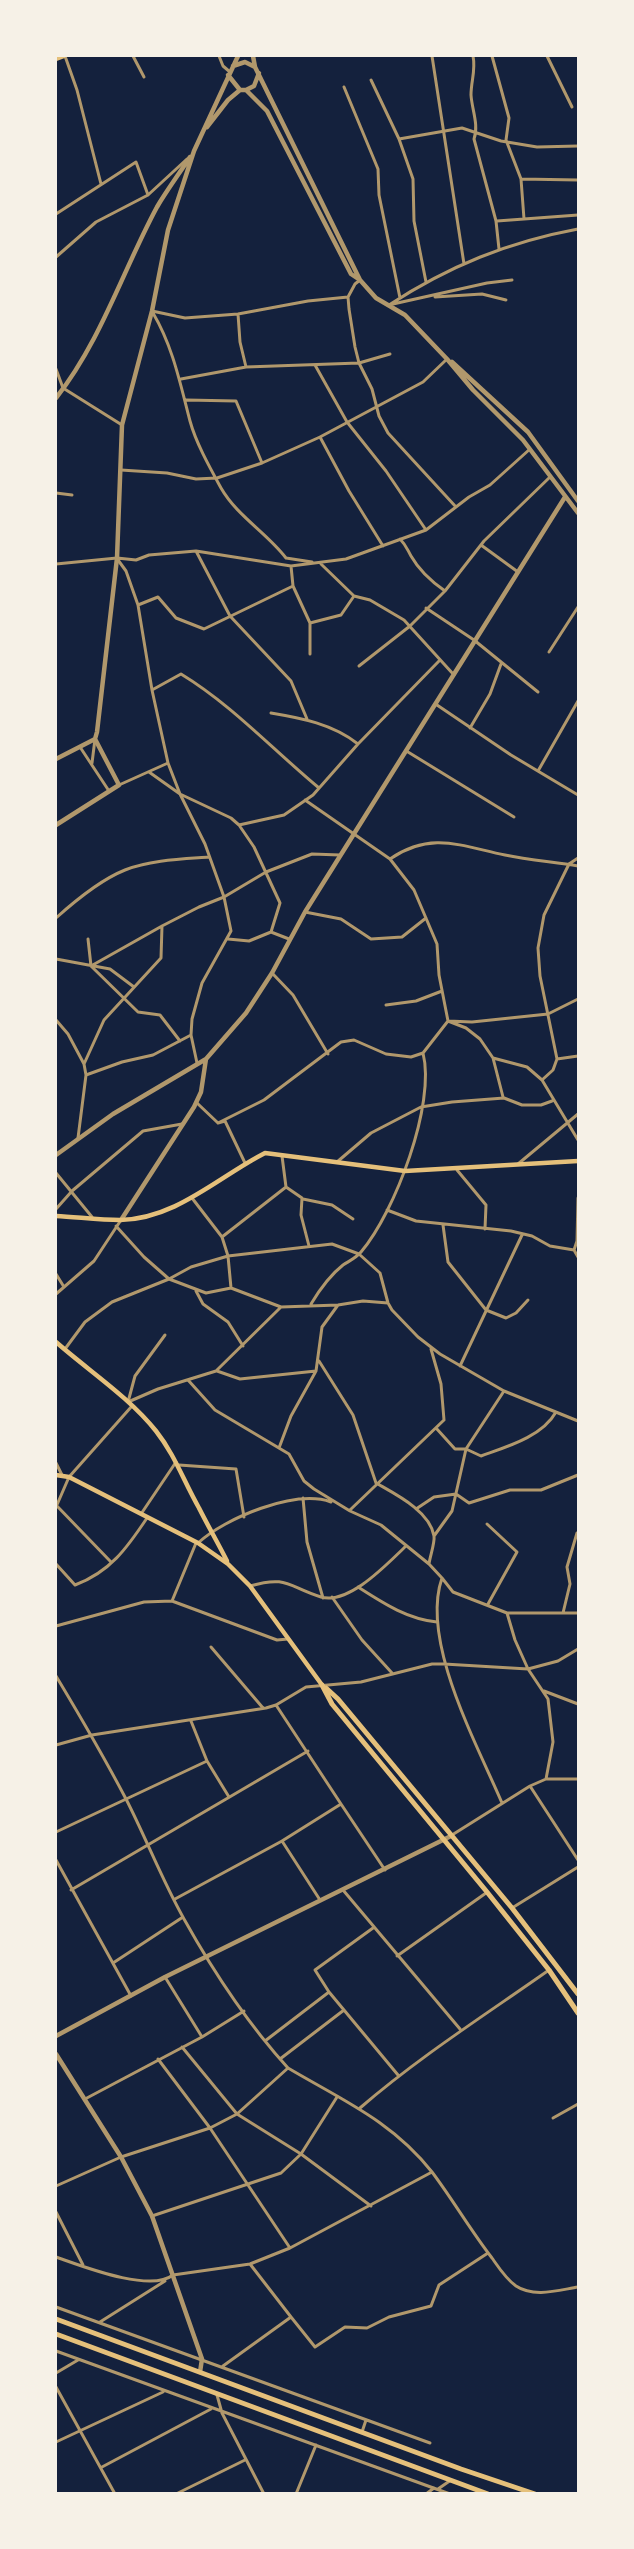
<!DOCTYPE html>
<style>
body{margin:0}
#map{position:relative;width:634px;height:2549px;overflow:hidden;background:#14213d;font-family:"Space Grotesk",sans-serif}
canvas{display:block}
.frame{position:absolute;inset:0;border:57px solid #f6f1e7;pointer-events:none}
</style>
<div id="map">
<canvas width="634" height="2549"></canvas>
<div class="frame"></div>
</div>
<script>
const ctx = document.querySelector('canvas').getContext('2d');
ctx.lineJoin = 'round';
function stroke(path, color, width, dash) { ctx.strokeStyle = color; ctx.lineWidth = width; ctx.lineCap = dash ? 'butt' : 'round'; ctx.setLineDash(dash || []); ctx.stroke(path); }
const minor = new Path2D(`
 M65,56L77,90L101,184
 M133,56L144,77
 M219,56L223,66L230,72
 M432,56L464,264
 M473,56C476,70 471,81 471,95C472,110 479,125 474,139L496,221L499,249
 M492,56L509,118L506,140L521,179L524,219
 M547,56L572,107
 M371,80L399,139L413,179L414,221L426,282
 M344,87L378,169L379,195L400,298
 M399,139L462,128L501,141L537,147L578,146
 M521,179L578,180
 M56,214L136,162L148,195
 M497,221L578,215
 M56,257L96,222L148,195L187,159
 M360,280L355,284L348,297L349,309L355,347L359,363L372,389L379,416L388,433L456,507
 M435,297L482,294L506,300
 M393,304L487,283L512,280
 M389,305C449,266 508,242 578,229
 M152,311L185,318L238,314L308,301L348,297
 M153,313C173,347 180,383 190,421C196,443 210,468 221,488C237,516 267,533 286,558L312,562
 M238,314L240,342L246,367
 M315,365L347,422L386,471L426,530
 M56,369L63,388L122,425
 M181,379L246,367L359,363L390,354
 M186,400L236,401L262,463
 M320,437L349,491L383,546
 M121,470L167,473L196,479L217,478L262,463L320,437L423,382L447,359
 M56,493L72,495
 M400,539C406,545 407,549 411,556C419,570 432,582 445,591
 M481,545L518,572
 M196,551L230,616L291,681L307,719
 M118,560L126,571L138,605L152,690L168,763L180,794L205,844L224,897L231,931L202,983L192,1019L191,1035L197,1063
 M56,564L117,558L136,560L149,555L196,551L291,566L346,559L426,530L469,497L490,485L530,449
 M321,564L354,596L370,600L404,620L454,675
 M293,586L310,623V654
 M138,605L158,597L176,618L204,629L293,586L291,566
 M426,608L474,640L538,692
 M310,623L341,615L354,596
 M549,652L578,607
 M359,666L410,626L445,591L484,541L550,477
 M152,690L181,674C232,705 273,750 319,788
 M437,705L511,755L578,795
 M271,713C301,718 333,724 358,744
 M470,728L490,694L501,664
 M80,747L109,791
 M408,752L514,817
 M92,763L95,739
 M538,771L578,701
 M149,772L180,794L231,818L239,825L254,847L280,903L271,932
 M119,785L168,763
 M305,800L390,859C431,831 461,846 505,855C529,860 554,862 578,866
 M239,825L284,815L313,795L358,744L440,660
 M390,859L414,890L437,944L439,975L448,1021L466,1028L480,1039L493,1058L527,1067L542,1080L578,1140
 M305,912L341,919L371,939L402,937L426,918
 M56,918C76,900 100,880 125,870C150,860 183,859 209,857
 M88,939L91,966L138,1012L160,1015L180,1041
 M228,939L249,941L271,932L289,939
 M56,959L110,969L134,987
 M91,966L162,926L199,907L224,897L266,872L312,854L340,855
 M272,973L293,995L328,1054
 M386,1005L416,1001L442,991
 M56,1020L68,1034L84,1064L86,1075L78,1138
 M493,1058L503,1097
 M557,1059L540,976L538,948L544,915L569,864L578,858
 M84,1064L104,1020L161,958L162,926
 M86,1075L122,1062L153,1055L191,1035
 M542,1080L553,1070L557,1059L578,1056
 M197,1103L218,1123L225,1121L245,1163
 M218,1123L264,1100L341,1042L354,1040L386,1054L411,1057L423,1053L448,1021L472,1022L548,1014L578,999
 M282,1156L286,1187L302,1198L301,1215L309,1246
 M337,1162L371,1133L421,1107L452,1102L504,1098L522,1105H541L552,1101
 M518,1164L578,1114
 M457,1170L486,1205L485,1229
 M56,1173L92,1217
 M192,1198L222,1237L228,1256L231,1288
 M578,1198L577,1241L574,1250L578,1257
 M303,1199L332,1205L353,1219
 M56,1209L72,1191L143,1131L182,1124
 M387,1210L416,1221L511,1231L532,1236L550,1246L574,1250
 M443,1225L448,1262L486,1310L506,1318L516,1313L528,1300
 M116,1226L144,1257L169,1279L206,1293L231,1288L281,1307L338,1305L363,1301L388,1303
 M222,1237L286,1187
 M56,1274L64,1287
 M196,1291L203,1304L228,1322L243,1346
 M56,1294L94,1261L121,1220
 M311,1304C320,1289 329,1276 343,1265C349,1261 356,1258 361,1252C395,1212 436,1104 423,1053
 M65,1349L85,1322L112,1302L169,1279L191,1267L228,1256L332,1244L359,1254L380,1273L388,1303L392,1310L418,1337L440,1354L504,1391L578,1421
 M319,1361L353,1415L376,1483C395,1494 430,1511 434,1536C435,1543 430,1556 429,1564
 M460,1366L522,1235
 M217,1371L240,1379L316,1371
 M188,1380L215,1410L289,1454L304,1481L314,1489L350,1511L381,1525L429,1564L442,1578
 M128,1402L158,1389L216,1371L281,1307
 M128,1402L135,1376L165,1335
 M436,1428L455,1449H466L481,1456C506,1447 542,1437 556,1412
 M279,1448L291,1416L316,1371L322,1327L338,1305
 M56,1463L62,1475
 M179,1465L236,1469L244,1517
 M303,1498L307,1542L323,1598
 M56,1505L111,1562
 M56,1507L69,1477L132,1406
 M416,1509L434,1497L456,1494L469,1503L510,1490H541L578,1475
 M350,1510L444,1420L441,1384L431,1349
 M141,1514L176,1462
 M487,1524L517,1552L488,1604
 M434,1536L452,1511L466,1449L504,1391
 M198,1543C225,1518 295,1489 331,1502
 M56,1564L75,1585C110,1572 127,1548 147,1518
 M250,1586C288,1575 288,1587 321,1597C349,1605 387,1564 406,1546
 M358,1587C383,1603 407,1619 437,1622
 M332,1597L362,1640L392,1673
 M172,1601L196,1543
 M507,1613H578
 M563,1613L570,1584L567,1567L577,1533
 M56,1626L144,1602L172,1601L277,1640L288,1639
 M211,1647L263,1708
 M56,1676C80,1716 104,1757 126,1799C146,1838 162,1880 184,1919C213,1971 248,2024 288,2068C342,2100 392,2121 432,2172C453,2200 471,2231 492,2258C499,2268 506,2279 516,2286C534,2298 559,2290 578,2287
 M544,1691L578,1704
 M191,1721L207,1761L229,1797
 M56,1745L92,1735L266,1708L276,1705L306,1687L361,1682L432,1664H444L528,1669L515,1640L507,1613L453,1592L442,1578C420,1641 477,1744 502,1803
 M546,1779H578
 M530,1786L578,1860
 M341,1804L385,1870
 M56,1832L207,1761
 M452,1835L530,1786L546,1779L553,1742L548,1699L528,1669L558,1661L578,1649
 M282,1841L320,1900
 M56,1860L131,1996
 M71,1890L308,1751
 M343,1890L460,2029
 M175,1899L282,1841L341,1804L276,1705
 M512,1908L578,1867
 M373,1928L315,1970L329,1992L398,2075
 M397,1956L486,1893
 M113,1963L183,1917
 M165,1977L202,2037
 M265,2041L329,1992
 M182,2047L237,2114L301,2154L371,2206
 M158,2059L210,2128L290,2248
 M280,2059L344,2010
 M85,2099L202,2037L244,2011
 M360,2108C419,2057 485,2015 549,1970
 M553,2118L578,2104
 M56,2186L121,2157L210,2128L237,2114L288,2068
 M56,2212L83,2265
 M152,2216L281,2173L301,2154L337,2097
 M56,2257C82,2266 150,2293 173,2275L250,2264L290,2248L432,2172
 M56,2307L430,2443
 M291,2317L315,2347L345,2327L367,2328L389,2317L431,2306L439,2285L488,2253
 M100,2322L165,2281
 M56,2351L450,2494
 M223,2366L291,2317L250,2264
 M56,2373L78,2360
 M56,2387L115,2494
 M217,2395L222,2413L264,2494
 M362,2432L366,2420
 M56,2442L163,2392
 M102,2467L211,2409
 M438,2489L451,2480
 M176,2494L245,2460
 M296,2494L316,2445
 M426,2494L434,2488`);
const tertiary = new Path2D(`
 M253,56L255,67L360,280L376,298L405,315L447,359L473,390L523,440L578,513
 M233,66L245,62L255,67
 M228,75L240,90H246L254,86L259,73
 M246,90L267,111L351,274L360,280
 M207,127L228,100L240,90
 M452,362L528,432L578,501
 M56,398C101,341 123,270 157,207C167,190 179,174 190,157
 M56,759L95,739L97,732L117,558L122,425L152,311L168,230L194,151L238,56
 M56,825L119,785L95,739
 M56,1155L113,1114L206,1059
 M121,1220L194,1107L201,1092L206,1059L246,1013L272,973L305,912L565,497
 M56,2036L165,1977L451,1836
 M56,2054L121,2157L152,2216L202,2359L200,2372`);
const secondary = new Path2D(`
 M56,59L64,56
 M56,1216C77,1217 99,1220 120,1220C176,1219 218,1177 265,1153L405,1171L578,1161
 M56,1342C89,1371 129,1397 156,1431C175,1455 184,1482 199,1508C208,1526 218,1543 227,1561
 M56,1475L69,1477L198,1543L228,1564L250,1586L322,1685`);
const primary = new Path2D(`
 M322,1685L332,1704L487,1892L549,1970L578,2013
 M326,1688L338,1699L512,1908L578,1994`);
const trunk = new Path2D(`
 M56,2319L461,2469L535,2494
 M56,2334L488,2494`);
stroke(minor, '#b1986c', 3);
stroke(tertiary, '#b1986c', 4.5);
stroke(secondary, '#e5c07b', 4.5);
stroke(primary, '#e5c07b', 5);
stroke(trunk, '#e5c07b', 5);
</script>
